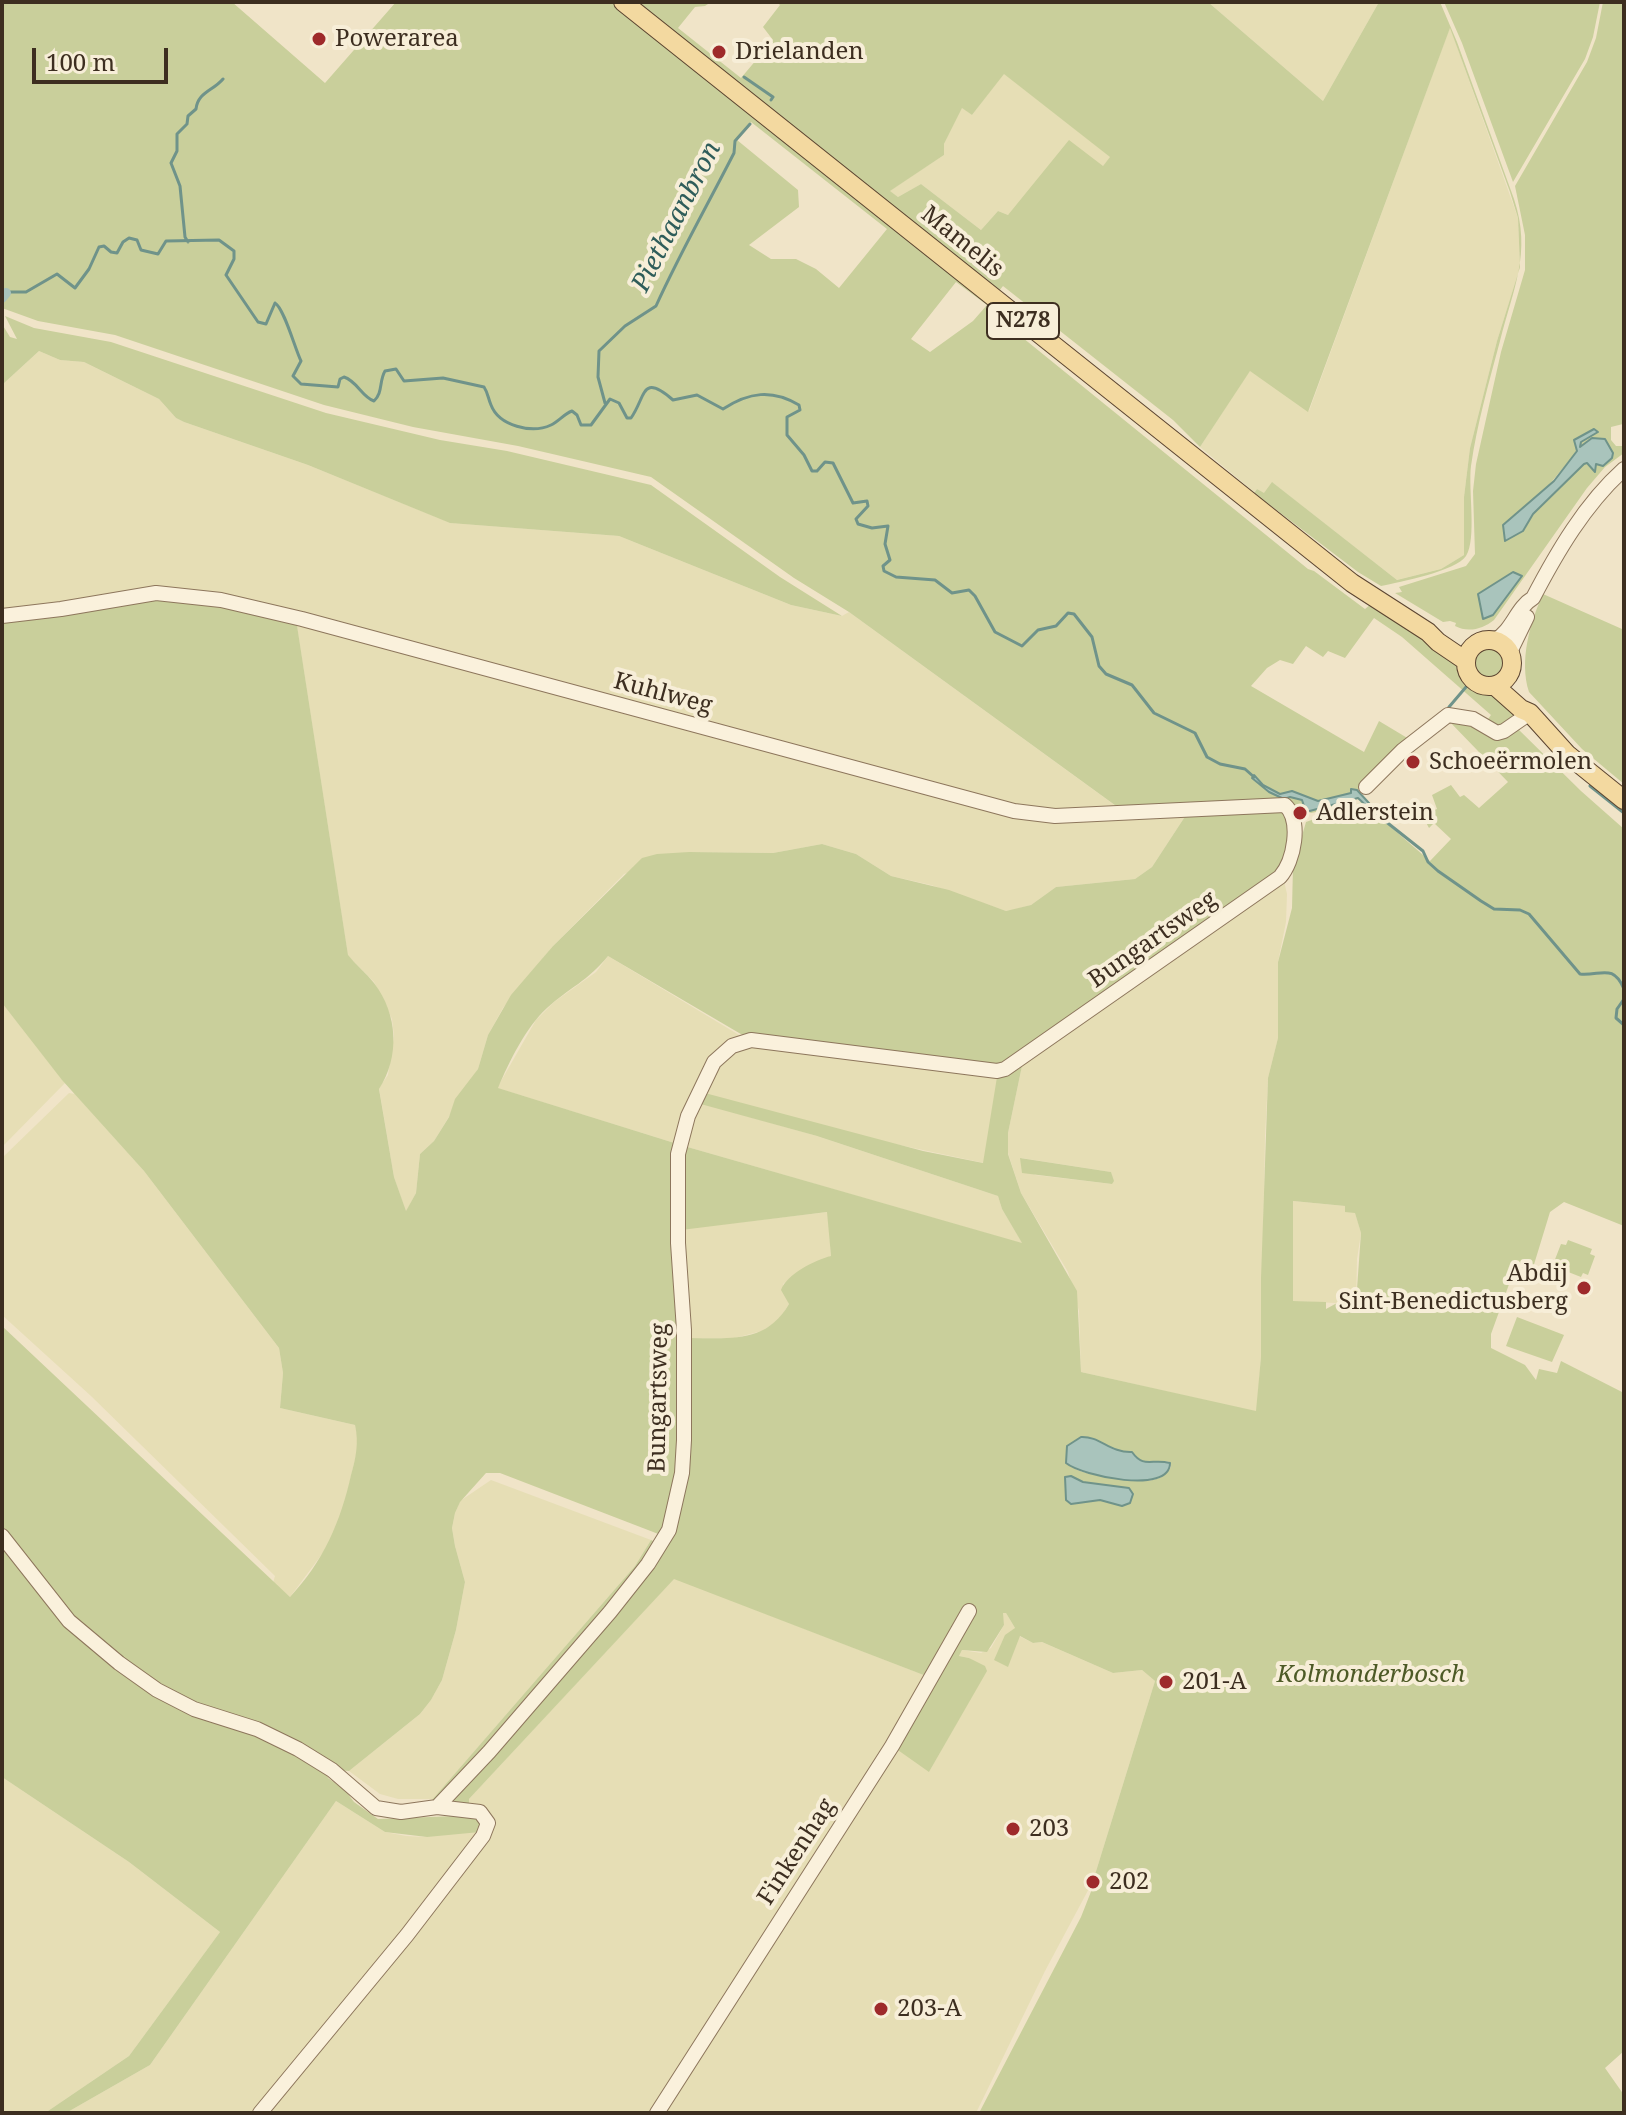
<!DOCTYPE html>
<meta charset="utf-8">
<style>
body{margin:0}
#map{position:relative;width:1626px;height:2115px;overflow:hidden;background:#f0e4c8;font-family:"Noto Serif",serif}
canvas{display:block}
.frame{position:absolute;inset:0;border:4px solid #3d2e20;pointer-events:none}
.scale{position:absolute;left:32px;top:48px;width:136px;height:36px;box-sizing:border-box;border:4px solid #3d2e20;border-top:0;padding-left:10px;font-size:24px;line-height:28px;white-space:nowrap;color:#3d2e20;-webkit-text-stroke:6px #f7eed8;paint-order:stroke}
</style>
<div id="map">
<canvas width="1626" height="2115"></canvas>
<div class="frame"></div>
<div class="scale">100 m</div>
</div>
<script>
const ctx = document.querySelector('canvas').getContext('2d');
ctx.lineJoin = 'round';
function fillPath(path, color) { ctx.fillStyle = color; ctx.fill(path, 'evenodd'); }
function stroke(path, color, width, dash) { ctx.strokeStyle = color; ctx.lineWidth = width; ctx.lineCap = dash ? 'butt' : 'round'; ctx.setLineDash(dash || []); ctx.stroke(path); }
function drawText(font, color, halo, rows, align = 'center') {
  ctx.font = font + ' "Noto Serif",serif'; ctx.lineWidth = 8; ctx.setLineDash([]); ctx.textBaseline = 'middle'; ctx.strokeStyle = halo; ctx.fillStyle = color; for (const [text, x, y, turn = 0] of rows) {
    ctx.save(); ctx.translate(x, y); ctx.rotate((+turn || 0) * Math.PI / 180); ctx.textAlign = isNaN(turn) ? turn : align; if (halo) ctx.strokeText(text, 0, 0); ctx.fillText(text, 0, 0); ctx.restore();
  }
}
const farmland = new Path2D(`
 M1208,2H1379L1323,101Z
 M1450,27L1518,218L1520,267L1497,341L1470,448L1464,497V555L1441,569L1397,580L1273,483L1264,494L1257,489L1254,492L1200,447L1250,370L1309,411Z
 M1004,73L1111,157L1103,166L1008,215L998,211L981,230L921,184L898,197L889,191L944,155V144L962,107L972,115Z
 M39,351L60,360L84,362L159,399L176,418L184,422L308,465L451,523L619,536L791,605L842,616L849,612L1131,817L1186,815L1152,867L1135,879L1056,887L1031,905L1013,910L1006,911L931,885L891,876L856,854L822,844L773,853L689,852L624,874L553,946L503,1008L488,1035L478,1069L434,1141L420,1154L416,1193L406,1212L394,1177L379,1088L388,1075L394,1036L392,1019L374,982L348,956L296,620L2,619V385Z
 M1284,881L1287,894L1286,922L1278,962V1038L1268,1078L1265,1137L1261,1357L1257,1412L1081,1372L1079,1311L1068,1272L1021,1193L1008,1153V1133L1023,1061ZM1021,1158L1111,1172L1112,1184L1035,1175Z
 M608,956L744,1038L998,1076L984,1163L697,1102L817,1136L998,1196L1002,1209L1023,1244L684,1146L497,1088L536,1020L554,1002L596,972Z
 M2,1003L65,1083L2,1147Z
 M69,1093L75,1094L144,1171L279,1348L283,1373L280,1408L355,1425L359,1442L343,1511L328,1546L290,1597L273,1583L275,1576L91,1396L2,1315V1158Z
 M1293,1201L1345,1206L1355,1212L1361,1233L1357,1259L1356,1304L1293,1301Z
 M828,1212L831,1256L802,1270L783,1284L789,1304L779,1320L762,1331L735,1338H689L681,1229Z
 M491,1480L651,1540L635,1566L433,1799H398L380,1794L349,1771L420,1714L431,1700L442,1680L456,1630L465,1582L455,1546L452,1528L455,1513L460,1501Z
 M674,1578L934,1679L929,1772L986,1671L969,1658L959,1656L962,1650L981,1653L991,1648L1004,1625L1002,1612L1006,1613L1015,1628L1008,1666L1019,1636L1033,1643L1042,1642L1113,1673L1142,1670L1155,1681L1093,1881L1045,1971L976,2113H66L150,2065L336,1801L385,1832L406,1836L427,1837L476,1819L478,1811L469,1806V1799Z
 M2,1777L129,1862L220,1932L129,2056L45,2113H2Z`);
const green = new Path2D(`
 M2,2H232L325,83L396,2H711L705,6L695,7L678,28L741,78L773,40L763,27L780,5L777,2H1208L1323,101L1379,2H1440L1457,42L1514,199C1532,253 1513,289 1500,341C1489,382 1477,424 1471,466C1468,489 1477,539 1466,556C1456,571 1400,582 1381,586L1358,572L1254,493L1257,489L1264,493L1272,482L1397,580L1441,569L1464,555V497L1470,448L1497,341L1520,267L1518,218L1510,192L1450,28L1308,412L1250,371L1200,447L1173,420L1003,286L988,305L1007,325L1308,569L1314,571L1365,609L1371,604L1455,657L1469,681L1477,687L1501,694L1519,711L1501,728L1486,722L1491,715L1402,637L1374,618L1345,658L1328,651L1323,657L1306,646L1293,664L1280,660L1267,668L1251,686L1364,752L1379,721L1409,739L1356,792L1359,798L1340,807L1311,813L1279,799L1123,811L849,612L794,578L651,477L518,446L413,427L324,405L115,335L38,321L2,308ZM1004,74L1110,157L1103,166L1069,140L1008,215L998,211L981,230L921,184L898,197L890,191L944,155V144L962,108L972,115ZM751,122L887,229L839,288L816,269L796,259H771L749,245L799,207L798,190L737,140ZM956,282L987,305L973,321L930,352L911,339Z
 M1444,2H1600L1593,37L1585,59L1513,182L1462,43Z
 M1603,2H1624V421L1623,424L1611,427V440L1616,446H1624V453L1605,467L1587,488L1494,620C1483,629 1468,633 1455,626L1456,623L1450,621L1443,622L1395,593L1402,592L1399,587L1466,566L1475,554L1473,491L1476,464L1501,352L1525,270V235L1515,186L1587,62L1596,38ZM1594,429L1597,432L1579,444L1580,447L1588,440L1612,458L1605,465L1584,464L1533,514L1525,529L1520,533L1506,538L1503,525L1549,485L1577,451L1574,440Z
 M5,316L34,328L111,342L326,413L440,440L507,451L651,485L780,577L842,616L791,605L619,536L450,523L308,465L184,422L176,418L159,399L84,362L60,360L39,351L2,385V324L10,337L17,339Z
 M1543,594L1622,629L1624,624V784L1582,749L1529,692C1519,661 1530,622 1543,594Z
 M157,597L219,603L296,619L348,955C356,965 366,973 374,983C398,1014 400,1057 379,1089L394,1177L406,1211L416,1193L420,1154L434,1141L449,1117L455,1099L478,1069L488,1035L511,995L553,946L642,858L657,854L689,852L773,853L822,844L856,854L891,876L949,890L1006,911L1031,905L1056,887L1135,879L1152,867L1186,815L1192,813L1284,810C1293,829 1291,856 1279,874L1203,928L1202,934L1023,1061L1008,1133V1154L1021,1193L1077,1291L1081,1372L1256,1411L1261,1357V1278L1268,1078L1278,1038V962L1292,908L1293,867L1306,822L1362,802L1430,861L1451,839L1434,823L1429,828L1422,815L1437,809L1432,795L1451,785L1460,797L1464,795L1479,808L1508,782L1448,720C1474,717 1480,741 1511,734L1516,727L1581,791L1624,829V1226L1564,1202L1550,1212L1532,1271L1519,1267L1512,1276L1491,1334V1348L1525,1365L1536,1380L1539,1369L1557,1373L1561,1361L1624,1393V2051L1605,2068L1624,2095V2113H979L1081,1917L1094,1884L1093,1881L1155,1681L1142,1670L1113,1673L1042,1642L1033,1643L1020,1636L1008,1667L994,1660L1005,1635L1015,1628L1006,1613H1003L1004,1625L987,1652L962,1650L959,1656L969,1658L985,1666L987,1671L929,1772L895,1748L934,1679L674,1579L469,1799V1806L478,1811L448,1808L449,1801L636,1591C648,1574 660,1558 669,1539C697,1477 688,1404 689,1338C729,1338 766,1344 789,1304L781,1290C787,1274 815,1260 831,1256L827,1212L681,1230L680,1440L672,1506L661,1535L500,1473H486L460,1502L455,1513L452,1528L455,1546L465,1582L456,1630L442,1680L431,1700L420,1714L349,1771L326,1769L328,1778L345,1790L354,1802L378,1819L456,1816L481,1819L480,1832L427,1837L385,1832L336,1801L150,2065L66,2113H45L129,2056L220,1932L129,1862L2,1777V1326L290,1597C323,1562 341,1521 351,1475C356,1457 359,1443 355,1425L280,1408L283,1373L279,1348L144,1171L62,1080L2,1003V619L48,615ZM608,956L751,1040C805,1037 858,1054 911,1066C939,1072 969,1073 997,1077L983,1163L923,1151L701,1092L697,1103L817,1136L998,1196L1002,1209L1022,1243L684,1146L498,1088C509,1062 526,1027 547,1008C569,988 588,981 608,956ZM1293,1201L1345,1206V1212L1355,1213L1361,1233L1356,1303H1337L1326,1309V1302L1293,1301ZM1081,1437C1100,1436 1110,1453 1132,1452C1145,1469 1152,1458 1170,1462L1171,1467C1158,1489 1130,1479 1110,1476C1094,1474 1079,1474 1066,1463L1067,1446ZM1071,1476L1083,1482L1129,1488L1133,1494L1130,1503L1122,1506L1100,1500L1071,1504L1066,1500L1065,1477Z
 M1473 663a16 16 0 1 1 32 0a16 16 0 1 1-32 0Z
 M1020,1158L1111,1172L1114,1181L1112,1184L1022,1173Z
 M1568,1240L1592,1249L1590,1254L1595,1256L1588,1275L1583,1273L1581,1277L1558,1268L1559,1264L1554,1262L1561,1244L1566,1245Z
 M1517,1317L1564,1335L1552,1362L1506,1346Z
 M651,1540L657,1543L649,1558L443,1798L425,1808L635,1566Z`);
const water = new Path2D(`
 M1594,429L1598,432L1581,442L1580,447L1592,438L1605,439L1613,453L1612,458L1603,466L1596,464L1595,472L1587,463L1584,464L1533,514L1523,531L1505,541L1503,525L1554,481L1577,451L1574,440Z
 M1513,572L1522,576L1493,615L1483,619L1478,594Z
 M1254,775L1263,785L1280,794L1292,791L1318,801L1351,793V789L1357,790L1379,814L1377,816L1358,798L1306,812L1302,800L1290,797L1284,799L1269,792L1252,778Z
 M1081,1437C1100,1436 1110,1453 1132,1452C1144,1469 1152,1458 1170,1463C1170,1495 1082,1476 1066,1463L1067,1446Z
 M1071,1476L1083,1482L1129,1488L1133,1494L1130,1503L1122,1506L1100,1500L1071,1504L1066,1500L1065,1477Z`);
const stream = new Path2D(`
 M744,77L773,97L771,100
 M188,242L185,237L180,186L171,163L177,151V134L187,124L188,116L196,109C198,92 213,91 223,79
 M2,292H26L57,274L75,288L89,269L99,247L104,246L111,252L117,253L123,242L129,238L137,240L141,250L158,254L166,241L219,240L234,251V259L226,275L258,322L266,324L275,303C284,308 295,349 301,361L293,376L301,384L338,387L340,379L344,377C357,381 362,397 374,401C383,393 379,381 385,371L396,369L404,381L443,378L484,387C488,393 488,398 491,405C499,426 532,434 551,425C559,421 564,414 572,411L577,415L581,425H591L610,399L619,403L627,418H631C646,397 641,372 673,400L697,395L723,409C749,392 772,389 799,405L800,410L787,417V435L804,455L812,471H817L825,462L833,463L853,503L867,501L868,506L856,519L858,524L872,528L888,526L885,544L890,560L883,566L884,571L896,577L935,580L952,593L969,590L975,596L995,632L1022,646L1038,630L1056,626L1068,613L1074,614L1092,637L1099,666L1106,674L1132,685L1154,713L1195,733L1207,757L1220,764L1245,769L1254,777
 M605,403L598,377L599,351L625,326L656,306C679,255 708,204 734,153L735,141L750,124
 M1449,707L1466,687
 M1590,786L1624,813
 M1375,813L1423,851L1428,862L1438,871L1481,901L1494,909L1520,910L1529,914L1580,974C1601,976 1613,963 1624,989
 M1624,999L1617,1009L1616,1018L1624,1025`);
const canal = new Path2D(`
 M2,298L6,293`);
const minor = new Path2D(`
 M2,616L61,609L156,593L221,600L302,619L1014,811L1055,816L1285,805C1302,821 1294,861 1280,877L1005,1069L997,1071L751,1040L732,1046L714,1062L688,1116L678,1154V1243L684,1330V1440L682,1473L669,1530L648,1564L610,1612L489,1752L437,1807L401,1812L376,1808L332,1770L298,1749L257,1729L194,1709L157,1690L119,1663L69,1621L2,1536
 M1495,640C1513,630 1516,608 1533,598C1557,552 1585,504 1624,469
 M1510,652L1527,617
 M1366,787L1403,750L1448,715L1473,719L1497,733L1504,731L1530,713
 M260,2113L407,1935L483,1836L488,1823L480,1812L437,1807
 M657,2113L892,1746L969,1611`);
const major = new Path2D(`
 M623,2L1352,583L1428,632L1438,642L1466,661
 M1466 663a23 23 0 1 1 46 0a23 23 0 1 1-46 0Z
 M1495,686L1521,709L1530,713L1567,754L1624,800`);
const markers = [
 [319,39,8,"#9e2a2b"],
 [719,52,8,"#9e2a2b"],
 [1413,762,8,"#9e2a2b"],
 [1300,813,8,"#9e2a2b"],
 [1584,1288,8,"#9e2a2b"],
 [1166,1682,8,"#9e2a2b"],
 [1013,1829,8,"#9e2a2b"],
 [1093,1882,8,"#9e2a2b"],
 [881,2009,8,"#9e2a2b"]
];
const shields = [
 [1023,321,72]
];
const shieldNames = [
 ["N278",1023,321]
];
const poiNames = [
 ["Powerarea",335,39],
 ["Drielanden",735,52],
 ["Schoeërmolen",1429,762],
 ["Adlerstein",1316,813],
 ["Abdij",1568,1274,"right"],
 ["Sint-Benedictusberg",1568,1302,"right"],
 ["201-A",1182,1682],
 ["203",1029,1829],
 ["202",1109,1882],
 ["203-A",897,2009]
];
const streetNames = [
 ["Mamelis",962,242,39],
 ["Kuhlweg",663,694,15],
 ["Bungartsweg",1153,940,-35],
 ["Bungartsweg",659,1398,-89],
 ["Finkenhag",797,1852,-57]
];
const parkNames = [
 ["Kolmonderbosch",1371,1675]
];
const waterNames = [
 ["Piethaanbron",677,217,-63]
];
fillPath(farmland, '#e6deb5');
fillPath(green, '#c9cf9b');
fillPath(water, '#a9c4bc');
stroke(water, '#6f938a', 2);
stroke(stream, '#6f938a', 3);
stroke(canal, '#a9c4bc', 10);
stroke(minor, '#8d765c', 16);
stroke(major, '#5b4430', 20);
stroke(minor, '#faf1dc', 14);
stroke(major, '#f3d9a0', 18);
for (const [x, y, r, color] of markers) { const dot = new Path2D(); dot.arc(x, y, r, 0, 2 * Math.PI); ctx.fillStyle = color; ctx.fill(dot); stroke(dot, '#f7eed8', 3); }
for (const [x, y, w] of shields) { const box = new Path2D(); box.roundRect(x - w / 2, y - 18, w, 36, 6); ctx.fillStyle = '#f7eed8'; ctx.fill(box); stroke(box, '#3d2e20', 2); }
drawText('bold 22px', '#3d2e20', null, shieldNames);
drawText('24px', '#3d2e20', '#f7eed8', poiNames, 'left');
drawText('24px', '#3d2e20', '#f7eed8', streetNames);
drawText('italic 24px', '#4d5a26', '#f7eed8', parkNames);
drawText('italic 26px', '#2f5d5a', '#f7eed8', waterNames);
</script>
